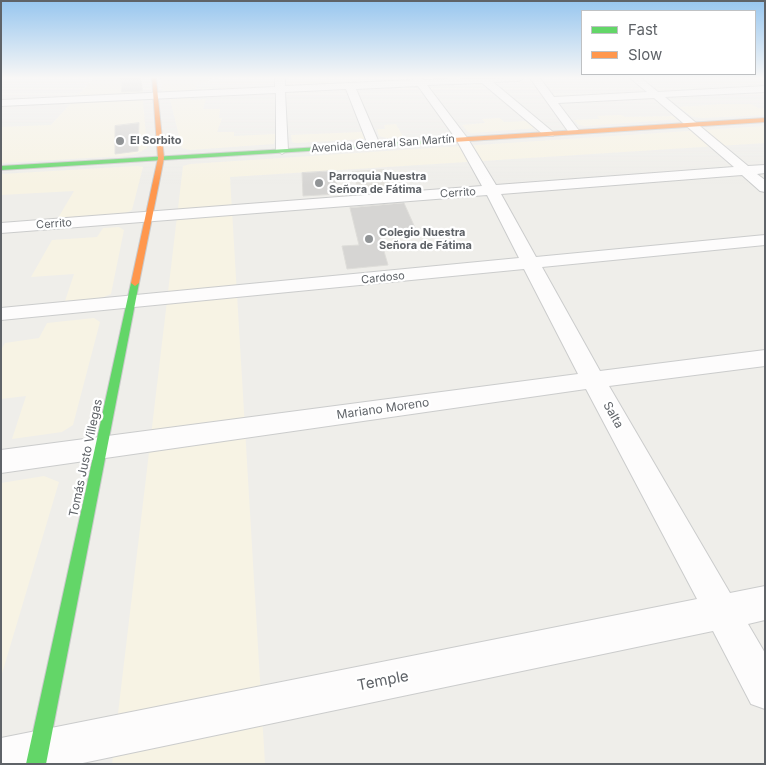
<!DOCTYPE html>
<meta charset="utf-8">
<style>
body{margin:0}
#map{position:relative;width:766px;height:765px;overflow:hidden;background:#efeeea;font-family:Inter,sans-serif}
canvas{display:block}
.frame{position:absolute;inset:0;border:2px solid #5f6368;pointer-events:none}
.legend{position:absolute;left:581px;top:10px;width:175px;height:65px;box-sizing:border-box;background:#fff;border:1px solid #bfc1c3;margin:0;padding:6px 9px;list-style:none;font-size:15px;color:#5f6368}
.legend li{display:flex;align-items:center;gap:10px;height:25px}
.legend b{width:25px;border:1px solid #bfc1c3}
</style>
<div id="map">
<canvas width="766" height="765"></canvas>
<div class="frame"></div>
<ul class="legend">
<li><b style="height:6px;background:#63d668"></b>Fast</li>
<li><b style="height:6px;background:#ff974d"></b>Slow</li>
</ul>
</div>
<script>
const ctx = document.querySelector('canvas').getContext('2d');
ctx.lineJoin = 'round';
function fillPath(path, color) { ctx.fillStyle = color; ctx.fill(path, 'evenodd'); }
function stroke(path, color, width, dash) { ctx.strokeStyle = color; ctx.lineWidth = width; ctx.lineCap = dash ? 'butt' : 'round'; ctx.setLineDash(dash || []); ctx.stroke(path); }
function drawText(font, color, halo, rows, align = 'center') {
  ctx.font = font + ' Inter,sans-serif'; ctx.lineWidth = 4.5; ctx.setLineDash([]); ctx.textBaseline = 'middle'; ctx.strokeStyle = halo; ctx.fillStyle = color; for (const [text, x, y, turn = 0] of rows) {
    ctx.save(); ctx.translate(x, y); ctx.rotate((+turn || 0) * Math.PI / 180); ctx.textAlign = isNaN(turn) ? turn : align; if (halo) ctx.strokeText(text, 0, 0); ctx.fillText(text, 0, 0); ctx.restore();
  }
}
const commercial = new Path2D(`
 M94,78H141L147,148L136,154L124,156L1,163V127L51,125Z
 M160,78H221L209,79L208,83L197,84L194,92L165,93L163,91Z
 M191,97V100L206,99L203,109H220L219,118H222L217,132H234V136L276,134L274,144L190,150L182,148L170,99Z
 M723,104H751L758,108L765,109V115L702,118L693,117L679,107Z
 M621,115L625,117L677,116L680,119L585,126L579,125L574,120L600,119L597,116Z
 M500,118L504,122L528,121L537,128L472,133L468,132L462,125L485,123L482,119Z
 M396,124L403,137L387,138L379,136L377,129H385L384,125Z
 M765,126V143L230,177L265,764H112L183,166L190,164Z
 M362,132L365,138L363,139L296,143L292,142L291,135Z
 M138,166L143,167L132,210L126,213L58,218L74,191L1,195V174Z
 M119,227L124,230L111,294L101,298L65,301L74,274L31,277L52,240L97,237L103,228Z
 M94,318L100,322L73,425L62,432L12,439L26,396L1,399V350L5,343L39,338L47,323Z
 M44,476L59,482L1,677V483Z`);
const education = new Path2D(`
 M384,169L393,189L359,192L352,171Z`);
const building = new Path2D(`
 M121,78H140L143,91L122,92Z
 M139,123L138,151L115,154V126Z
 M334,171L338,194L303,196L302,173Z
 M404,203L416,230L379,234L388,265L347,269L342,246L359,245L350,208Z`);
const street = new Path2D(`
 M275,78H285V86L414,80L412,78H422L423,80L524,78L519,81L493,82L553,132L555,134L553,136H545L482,83L427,85L468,139L496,185L734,167L654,98L558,103L580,132L578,134H570L530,78H540L554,97L647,92L630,78H641L658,92L765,86V92L665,97L748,166L765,165V173L757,174L765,180V192L760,191L742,175L501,194L536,257L765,235V245L542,267L600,371L765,350V366L609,386L730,593L765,586V620L748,624L765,653V709L751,704L713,631L78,764H1V738L697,599L586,389L1,473V450L578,374L524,269L1,320V308L519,258L487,195L1,233V223L482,186L456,139L418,86L356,89L380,145L374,149L368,145L346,89L285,92L288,150L282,154L276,150V93L1,106V100L275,87Z`);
const fast = new Path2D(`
 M455,139L453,142L1,170V166Z
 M135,280L139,283L46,764H26L131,283Z`);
const slow = new Path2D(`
 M152,78H156L164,158L139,283L135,286L131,283L158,158Z
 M765,118V122L453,142L450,140L453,138Z`);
const markers = [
 [120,141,5,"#919496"],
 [319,183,5,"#919496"],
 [369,239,5,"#919496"]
];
const farPoinames = [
 ["El Sorbito",130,141],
 ["Parroquia Nuestra",329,177],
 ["Señora de Fátima",329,190],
 ["Colegio Nuestra",379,233],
 ["Señora de Fátima",379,246]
];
const farStreetnames = [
 ["Avenida General San Martín",383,144,-4],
 ["Cerrito",458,193,-4],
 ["Cerrito",54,224,-4],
 ["Cardoso",383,278,-6]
];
const streetNames = [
 ["Mariano Moreno",383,409,-8],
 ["Salta",613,415,61],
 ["Tomás Justo Villegas",86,458,-78]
];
const nearStreetnames = [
 ["Temple",383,681,-11]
];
fillPath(commercial, '#f7f3e4');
fillPath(education, '#e2e0da');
fillPath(building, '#d6d5d3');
stroke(building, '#deddd9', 1);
stroke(street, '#cbcccc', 2);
stroke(fast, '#cacacb', 2);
stroke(slow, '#cacacb', 2);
fillPath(street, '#fdfcfc');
fillPath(fast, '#63d668');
fillPath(slow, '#ff974d');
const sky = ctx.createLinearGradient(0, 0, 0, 185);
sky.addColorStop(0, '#97c6ef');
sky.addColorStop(0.42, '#f8f7f6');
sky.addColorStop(1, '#f8f7f600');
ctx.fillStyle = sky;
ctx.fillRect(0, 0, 766, 185);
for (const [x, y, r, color] of markers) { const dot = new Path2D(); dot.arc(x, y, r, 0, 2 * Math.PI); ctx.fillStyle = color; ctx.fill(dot); stroke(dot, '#fff', 2); }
drawText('bold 11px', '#5f6368', '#fff', farPoinames, 'left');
drawText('11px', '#5f6368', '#fff', farStreetnames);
drawText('12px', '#5f6368', '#fff', streetNames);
drawText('15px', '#5f6368', '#fff', nearStreetnames);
</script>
